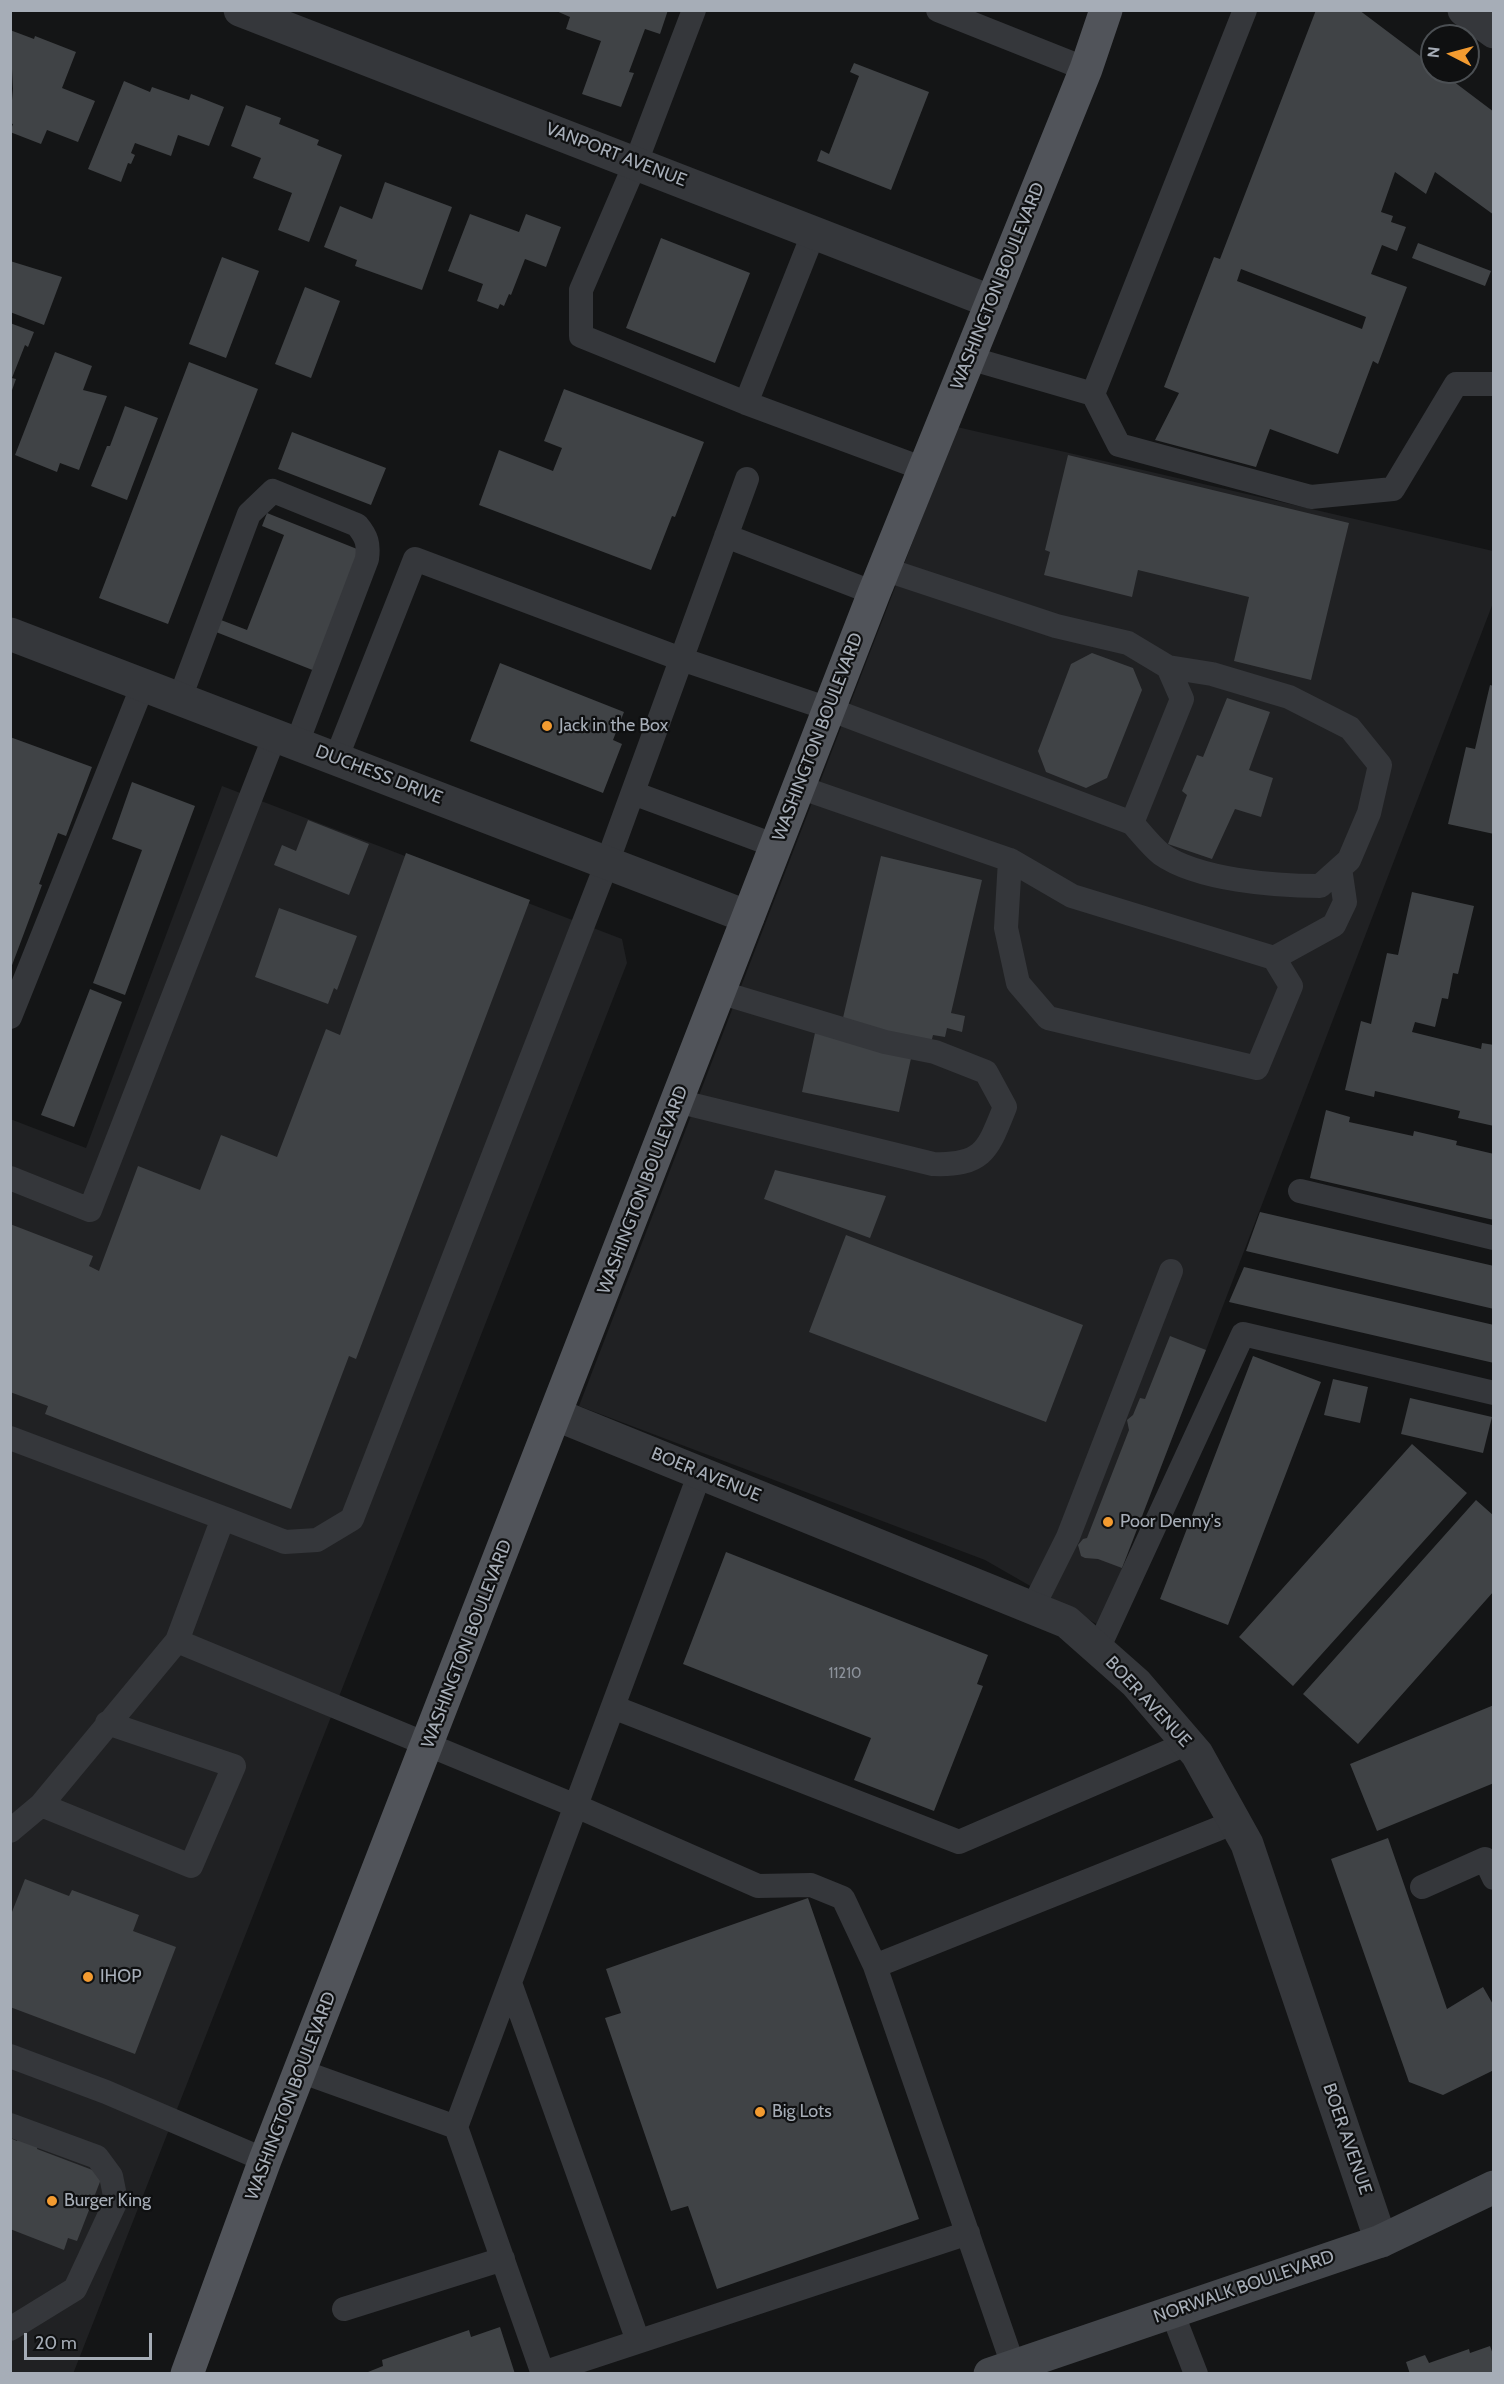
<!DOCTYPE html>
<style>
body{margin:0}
#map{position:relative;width:1504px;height:2384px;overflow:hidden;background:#141516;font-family:Cabin,sans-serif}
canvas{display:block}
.frame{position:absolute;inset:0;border:12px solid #a6adb7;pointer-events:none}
.north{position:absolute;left:1420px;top:24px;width:60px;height:60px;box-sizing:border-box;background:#0f1011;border:2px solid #4b4f53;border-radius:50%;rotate:276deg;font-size:16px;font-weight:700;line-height:24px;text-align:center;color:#a6adb7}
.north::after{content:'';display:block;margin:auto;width:21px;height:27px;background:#f39b30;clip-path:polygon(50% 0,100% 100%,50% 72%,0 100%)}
.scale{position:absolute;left:24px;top:2333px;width:128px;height:27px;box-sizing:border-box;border:3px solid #a6adb7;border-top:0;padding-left:8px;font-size:18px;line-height:21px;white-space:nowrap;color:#a6adb7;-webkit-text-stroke:4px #0f1011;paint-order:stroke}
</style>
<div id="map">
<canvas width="1504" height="2384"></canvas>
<div class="frame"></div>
<div class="north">N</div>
<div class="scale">20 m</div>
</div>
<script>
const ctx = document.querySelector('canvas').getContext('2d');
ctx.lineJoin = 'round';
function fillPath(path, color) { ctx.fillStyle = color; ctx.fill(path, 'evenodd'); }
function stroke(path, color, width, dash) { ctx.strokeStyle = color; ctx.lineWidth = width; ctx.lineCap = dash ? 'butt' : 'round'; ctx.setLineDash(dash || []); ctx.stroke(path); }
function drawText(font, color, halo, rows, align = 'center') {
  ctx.font = font + ' Cabin,sans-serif'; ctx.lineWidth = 4.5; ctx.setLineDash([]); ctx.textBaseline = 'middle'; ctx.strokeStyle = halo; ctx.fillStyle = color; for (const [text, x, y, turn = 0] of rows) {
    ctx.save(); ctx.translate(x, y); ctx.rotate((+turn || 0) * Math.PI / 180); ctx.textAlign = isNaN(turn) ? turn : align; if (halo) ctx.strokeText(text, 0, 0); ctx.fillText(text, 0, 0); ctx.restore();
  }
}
const built = new Path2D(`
 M957,427L1493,551V603L1100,1626L985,1560L579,1406Z
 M222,786L622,939L627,963L73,2374L11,2373L10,1119L86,1148Z`);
const building = new Path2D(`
 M554,10H668L660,34L645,29L629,72L634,73L621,107L582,94L601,41L566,29L570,17Z
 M1316,10H1359L1432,65V72H1441L1494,112V215L1435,172L1426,194L1395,172L1381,212L1393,216L1391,222L1406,227L1397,251L1382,245L1371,274L1407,287L1378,364L1373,361L1338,454L1270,429L1256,467L1155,440L1179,393L1164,387L1214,257L1220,259ZM1241,269L1366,317L1362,329L1237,281Z
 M10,30L34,39L35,36L76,52L62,88L95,101L78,142L47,130L41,144L10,132L13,124L10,123L13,89Z
 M854,63L929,92L891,190L817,161L821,150L829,154L859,76L850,72Z
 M124,81L150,92L152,87L189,100L191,94L224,107L209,146L178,135L171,156L135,143L131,153L135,155L131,164L128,163L121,182L88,169Z
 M246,105L281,118L279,124L319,140L317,145L342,155L309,242L278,230L292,193L253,178L261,158L231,146Z
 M385,182L452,207L422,290L355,266L357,260L324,247L340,206L372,219Z
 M470,214L519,232L526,214L561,227L546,267L525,259L511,295L509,294L504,306L500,304L498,309L477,301L483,284L448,271Z
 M661,238L750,273L715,363L626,328Z
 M1418,243L1491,271L1485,286L1412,258Z
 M222,257L259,271L226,358L189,344Z
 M10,261L62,277L44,325L10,312Z
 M305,287L340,301L311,378L275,364Z
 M10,323L34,332L28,347L25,345L12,378L16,379L11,393Z
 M55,352L92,366L83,390L107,396L79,470L60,463L57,472L15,455Z
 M189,362L258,389L168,624L99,598Z
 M564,389L704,442L675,517L672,516L651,570L479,505L499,450L553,471L562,448L544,441Z
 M125,406L158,418L127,500L91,486L107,446H110Z
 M292,432L386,468L371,505L278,469Z
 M1068,455L1349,523L1311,680L1234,661L1249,597L1138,570L1132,597L1044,575L1050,552L1045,550Z
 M267,513L362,551L315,671L216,632L221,620L247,630L284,535L262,526Z
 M1092,653L1133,668L1142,690L1107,778L1086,788L1046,772L1038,751L1071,664Z
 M500,663L624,712L613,740L622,744L603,793L470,741Z
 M1490,685L1494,686V834L1448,824L1466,747L1475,749Z
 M1227,698L1270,712L1249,770L1273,778L1261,817L1235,809L1212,859L1168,844L1187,795L1182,791L1197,755L1203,757Z
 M10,737L92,767L66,836L58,833L39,884L42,885L11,968Z
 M132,782L195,806L125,995L93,983L142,850L112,839Z
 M308,820L369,844L349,895L274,865L282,845L296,851Z
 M406,853L530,900L356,1359L349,1356L291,1509L45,1414L48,1406L10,1392V1224L93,1256L89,1266L99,1271L138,1166L200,1190L221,1135L277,1157L326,1029L340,1035Z
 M881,856L982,880L951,1013L965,1016L962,1032L947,1028L945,1037L933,1035L931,1043L842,1022Z
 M1412,892L1474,906L1458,974L1453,973L1448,999L1442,998L1435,1027L1415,1022L1412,1032L1481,1049L1482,1043L1494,1045V1126L1458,1118L1460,1111L1375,1091L1374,1097L1345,1090L1361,1021L1371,1024L1387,953L1398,955Z
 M279,908L357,936L337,990L334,988L328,1004L255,977Z
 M90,989L122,1002L74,1127L41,1115Z
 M815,1033L912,1054L899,1112L802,1092Z
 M1326,1110L1350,1117L1349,1122L1413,1136L1414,1131L1457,1141L1456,1145L1494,1154V1220L1310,1178Z
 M775,1170L886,1196L870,1238L764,1199Z
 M1260,1212L1494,1266V1309L1246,1251Z
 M846,1235L1083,1325L1046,1422L809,1332Z
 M1244,1267L1494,1325V1363L1229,1302Z
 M1170,1336L1206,1350L1122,1568L1098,1559L1085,1558L1081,1556L1078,1545L1083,1539L1087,1538L1129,1430L1127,1420L1133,1415L1140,1398L1145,1399Z
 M1253,1356L1321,1382L1228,1625L1160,1599Z
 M1333,1379L1368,1387L1360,1423L1324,1415Z
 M1410,1398L1492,1417L1483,1453L1401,1434Z
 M1412,1444L1467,1493L1293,1686L1239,1637Z
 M1476,1500L1494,1516V1591L1358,1744L1303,1694Z
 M726,1552L988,1655L977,1684L983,1686L934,1811L854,1780L871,1738L683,1664Z
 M1494,1705V1783L1377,1831L1350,1764Z
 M1388,1838L1447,2009L1483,1987L1494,2006V2070L1443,2095L1409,2082L1331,1859Z
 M25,1879L69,1896L72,1890L139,1915L133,1931L176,1947L135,2054L10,2007V1917Z
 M808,1898L919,2219L717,2289L688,2206L671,2211L605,2018L621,2013L606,1969Z
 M10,2138L17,2141L18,2138L38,2146L37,2149L103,2174L77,2241L68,2238L64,2250L10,2229Z
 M500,2327L515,2374H363L383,2366L382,2360L469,2330L471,2337Z
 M1490,2346L1494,2357V2374H1410L1406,2362L1425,2355L1429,2363L1469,2349L1470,2353Z`);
const service = new Path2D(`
 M694,10L636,162L581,290V336L746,403L924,469
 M938,10L1086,69
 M969,358L1093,394L1245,10
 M1093,394L1119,445L1311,497L1393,489L1456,384H1494
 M746,403L814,232
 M726,536L874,593
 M884,569L1056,626L1128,643L1168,667L1182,699L1132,823
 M180,698L249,514L273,491L357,525C367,537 369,544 367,559L297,743
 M336,759L415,559L681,659L829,709L1132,823C1141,833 1151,846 1161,854C1198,880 1275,886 1320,886L1349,860L1369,813L1380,765L1350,728L1289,697L1212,674L1168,667
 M799,787L1010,860L1072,896L1274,958L1291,986L1257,1068L1048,1018L1018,983L1006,928L1010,860
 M633,793L776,846
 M1274,958L1334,925L1345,902L1340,868
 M10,1017L143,685
 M677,1101L933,1164C984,1166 988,1149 1005,1107L986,1072L935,1052L885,1042L719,992
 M10,1178L90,1210L275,735
 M1300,1191L1494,1238
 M10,1438L223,1518
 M1033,1607L1068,1537L1171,1271
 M177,1641L576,1806L758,1886L811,1885L843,1898L875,1966L1013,2365
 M1098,1649L1243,1334L1494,1393
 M613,1707L959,1842L1188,1743
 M107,1723L234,1766L191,1866L41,1805L177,1641L223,1518L285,1542L317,1540L352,1519L607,863L747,479
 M10,1831L41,1805
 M1422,1887L1485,1859L1494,1878
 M875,1966L1235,1822
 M510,1983L638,2341
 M10,2056L106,2092L265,2160
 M300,2071L456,2127L543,2374
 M10,2125L97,2157L111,2176L116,2201L75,2289L10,2329
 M456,2127L700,1473
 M344,2309L503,2259
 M1172,2312L1196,2374
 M543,2373L968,2233`);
const minor = new Path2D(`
 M240,10L992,302
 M10,634L748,917
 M557,1415L1067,1622L1136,1683L1197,1754L1247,1844L1381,2241`);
const tertiary = new Path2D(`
 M1464,10L1494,32`);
const secondary = new Path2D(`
 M990,2374L1381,2241L1494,2187`);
const primary = new Path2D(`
 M187,2374L265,2160L874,593L1086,69L1106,10`);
const markers = [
 [547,726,6,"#f39b30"],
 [1108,1522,6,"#f39b30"],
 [88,1977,6,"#f39b30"],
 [760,2112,6,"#f39b30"],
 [52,2201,6,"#f39b30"]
];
const numberNames = [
 ["11210",845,1674]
];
const streetNames = [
 ["VANPORT AVENUE",616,155,21],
 ["WASHINGTON BOULEVARD",998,286,-68],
 ["WASHINGTON BOULEVARD",818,737,-69],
 ["DUCHESS DRIVE",379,775,21],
 ["WASHINGTON BOULEVARD",643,1190,-69],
 ["BOER AVENUE",706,1475,22],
 ["WASHINGTON BOULEVARD",467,1644,-69],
 ["BOER AVENUE",1148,1702,47],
 ["WASHINGTON BOULEVARD",291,2096,-69],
 ["BOER AVENUE",1347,2139,71],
 ["NORWALK BOULEVARD",1244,2287,-19]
];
const poiNames = [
 ["Jack in the Box",559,726],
 ["Poor Denny's",1120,1522],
 ["IHOP",100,1977],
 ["Big Lots",772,2112],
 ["Burger King",64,2201]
];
fillPath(built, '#202123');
fillPath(building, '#404346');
stroke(service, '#35373b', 24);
stroke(minor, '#35373b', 33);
stroke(tertiary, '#35373b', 33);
stroke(secondary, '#43464b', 33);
stroke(primary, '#51545a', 33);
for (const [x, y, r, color] of markers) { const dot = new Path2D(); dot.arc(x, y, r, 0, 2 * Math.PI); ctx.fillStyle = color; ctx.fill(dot); stroke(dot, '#0f1011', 2); }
drawText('15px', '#8c929b', null, numberNames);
drawText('18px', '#a6adb7', '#0f1011', streetNames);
drawText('18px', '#a6adb7', '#0f1011', poiNames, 'left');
</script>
